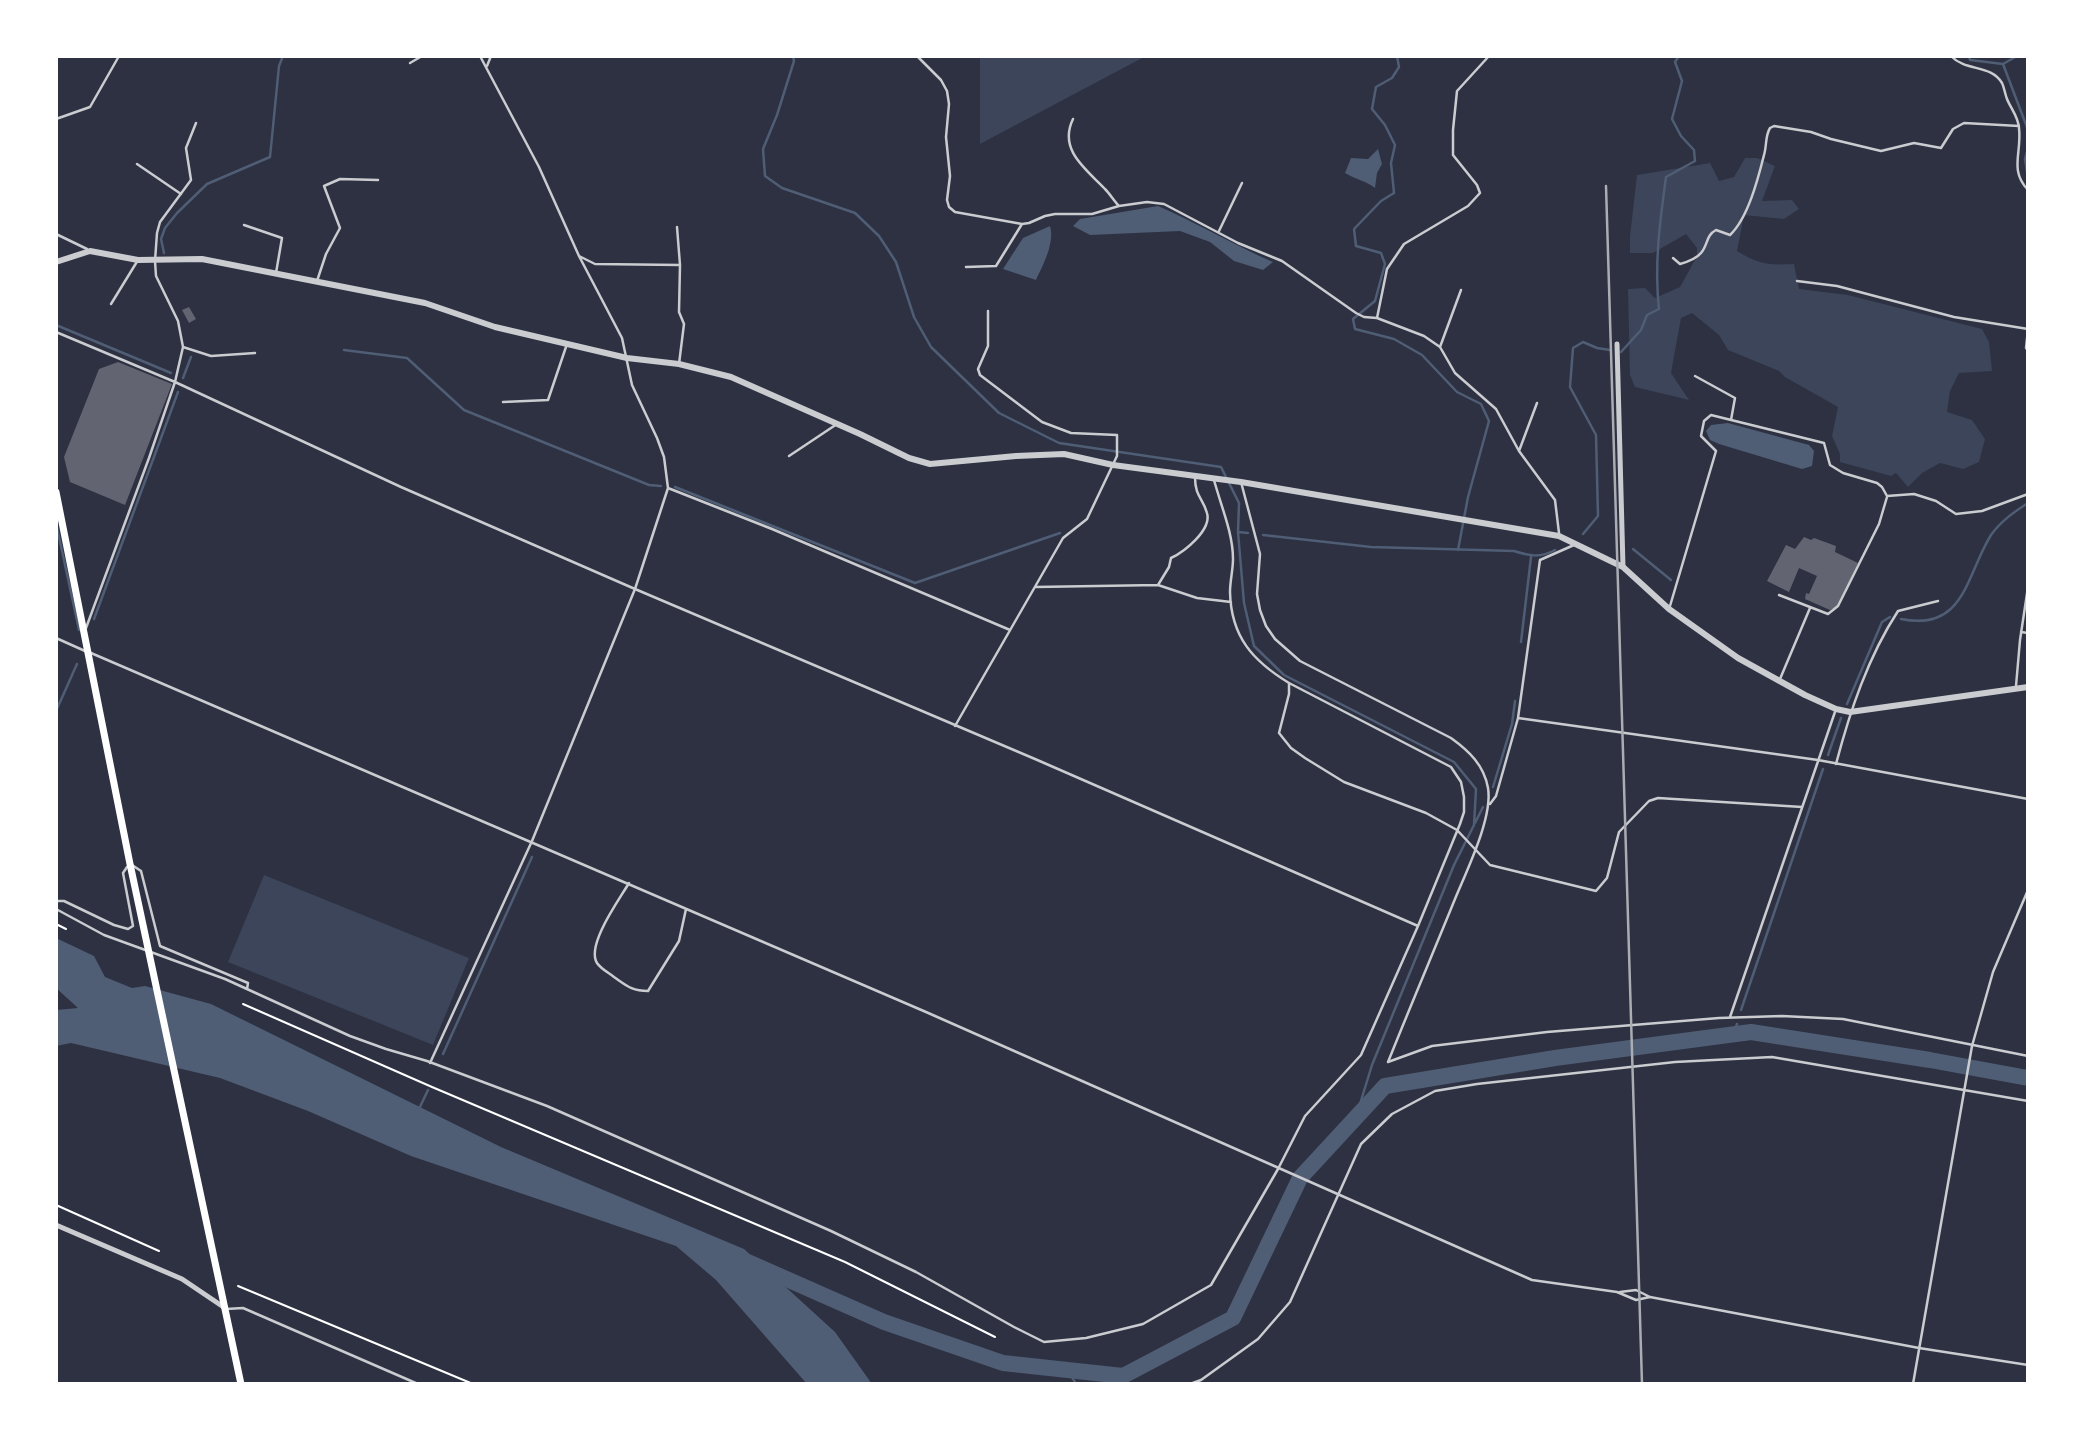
<!DOCTYPE html>
<style>
body{margin:0}
#map{position:relative;width:2084px;height:1440px;overflow:hidden;background:#2d3142;font-family:"Exo 2",sans-serif}
canvas{display:block}
.frame{position:absolute;inset:0;border:58px solid #fff;pointer-events:none}
</style>
<div id="map">
<canvas width="2084" height="1440"></canvas>
<div class="frame"></div>
</div>
<script>
const ctx = document.querySelector('canvas').getContext('2d');
ctx.lineJoin = 'round';
function fillPath(path, color) { ctx.fillStyle = color; ctx.fill(path, 'evenodd'); }
function stroke(path, color, width, dash) { ctx.strokeStyle = color; ctx.lineWidth = width; ctx.lineCap = dash ? 'butt' : 'round'; ctx.setLineDash(dash || []); ctx.stroke(path); }
const green = new Path2D(`
 M980,56H1146L980,144Z
 M1745,158H1757L1775,166L1762,201L1792,200L1799,209L1784,219L1744,215L1737,251C1760,265 1768,265 1794,264L1799,289L1848,295L1982,329L1989,342L1992,371L1959,373L1950,391L1947,412L1972,420L1985,439L1979,462L1963,469L1940,463L1922,473L1908,487L1896,473L1891,476L1840,462V454L1832,436L1838,407L1785,377L1779,371L1728,350L1719,335L1692,313L1681,318L1671,373L1689,400L1635,387L1630,375L1628,289L1645,288L1655,298L1680,287L1697,256V248L1686,234L1653,253H1630V236L1637,175L1710,163L1719,181L1734,177Z
 M264,875L469,958L433,1045L228,962Z`);
const water = new Path2D(`
 M1378,149L1382,164L1377,173L1375,188C1366,181 1355,179 1345,173L1351,158L1368,159Z
 M1158,206C1197,223 1234,245 1273,262L1263,270L1234,261L1210,242L1180,231L1090,235L1073,226L1080,219Z
 M1050,226C1055,243 1043,265 1036,280L1003,269L1023,238Z
 M1728,423L1809,445L1814,451L1812,466L1802,469L1719,444L1710,440L1706,431L1711,425Z
 M56,938L94,956L105,977L132,988L145,986L211,1004L501,1147L744,1249L835,1332L872,1384H807L716,1280L676,1246L411,1156L308,1111L220,1078L71,1043L56,1046V1010L78,1008L56,988Z`);
const stream = new Path2D(`
 M793,56L794,61L777,115L763,149L765,176L782,188L855,213L879,236L896,262L914,317L931,347L999,413L1059,443L1221,467L1239,503L1238,532L1244,603L1254,646L1284,675L1454,762L1476,789L1474,825L1454,865L1372,1065L1356,1117
 M1397,56L1399,67L1392,78L1376,87L1372,109L1385,125L1395,145L1391,163L1394,193L1381,201L1354,229L1356,246L1381,253L1385,264L1375,301L1353,319L1355,329L1394,339L1422,355L1457,392L1481,404L1489,421L1468,497L1458,550
 M1969,56L1970,60L2003,64L2028,130
 M2003,64L2017,56
 M2028,148L2025,159L2028,178
 M164,253L161,239L165,228L177,213L207,184L270,157L279,66L283,56
 M56,325L171,373
 M344,350L407,358L464,410L649,485L661,486
 M1621,352L1641,330L1647,315L1659,309C1654,264 1660,221 1666,177L1695,161L1694,150L1681,136L1672,119L1682,81L1675,62L1679,56
 M183,378L191,357
 M675,487L915,583L1060,533
 M56,523L79,630
 M1238,532L1248,533
 M1583,534L1598,516L1596,435L1570,387L1573,348L1583,342L1597,348L1610,350
 M1263,535L1371,547L1514,551C1530,556 1540,558 1555,550
 M1633,549L1671,580
 M94,619L178,392
 M1901,619C1965,632 1966,575 1991,535C2001,521 2014,512 2028,503
 M1521,642L1531,557
 M1847,704L1882,622L1890,617
 M56,711L77,664
 M1828,755L1841,718
 M1493,787L1512,724L1515,701
 M1475,823L1483,807
 M1741,1010L1823,769
 M1733,1035L1737,1024
 M443,1054L532,857
 M419,1109L428,1090
 M1068,1370L1076,1384`);
const river = new Path2D(`
 M748,1262L884,1322L1003,1363L1123,1376L1233,1318L1300,1178L1385,1086L1555,1058L1751,1032L1930,1060L2028,1078`);
const building = new Path2D(`
 M189,307L196,319L189,323L182,310Z
 M118,362L172,384L125,505L70,482L64,457L99,369Z
 M1804,537L1811,540L1814,538L1836,546L1835,552L1858,563L1838,606L1830,610L1805,599L1806,593L1809,594L1817,576L1799,568L1789,592L1767,581L1786,545L1795,549Z`);
const path = new Path2D(`
 M56,924L66,929
 M243,1004L432,1087L845,1262L995,1337
 M56,1205L159,1251
 M238,1286L473,1384`);
const service = new Path2D(`
 M917,56L941,80L947,91L949,104L946,137L950,176L947,200L949,207L955,212L1022,224L1029,223L1045,216L1055,214H1092L1119,206L1147,202L1164,204L1238,243L1282,261L1356,313L1364,317L1377,318L1424,336L1440,347L1455,373L1496,409L1519,451L1555,500L1559,533
 M1951,56C1966,72 1991,64 2002,83C2004,87 2005,94 2007,99C2011,109 2018,116 2019,128C2022,153 2009,170 2028,190
 M410,63L422,56
 M487,66L491,56
 M56,119L90,107L119,56
 M1073,119C1058,150 1086,169 1105,189C1110,194 1114,201 1119,206
 M137,164L181,194
 M244,225L282,238L276,273
 M677,227L680,265L679,312L684,324L679,364
 M1219,231L1242,183
 M56,234L87,249
 M579,256L595,264L680,265
 M1673,258L1680,264C1687,262 1696,259 1701,253C1708,245 1706,235 1716,230L1730,235C1748,218 1758,179 1764,155C1767,145 1765,136 1770,128L1774,126L1811,132L1831,139L1881,151L1914,143L1941,148L1953,129L1964,123L2019,126
 M966,267L996,266L1022,224
 M317,281L326,254L340,228L324,186L340,179L378,180
 M1797,281L1837,286L1954,317L2028,329
 M111,304L138,260
 M1377,318L1387,269L1404,244L1468,206L1480,193L1477,185L1453,155V130L1457,91L1489,56
 M2028,330L2026,348L2028,350
 M56,332L175,382L401,487L635,589L1035,759L1418,926
 M183,347L211,356L255,353
 M1440,347L1461,290
 M1695,376L1735,398L1731,420
 M503,402L548,400L567,344
 M1519,451L1537,403
 M789,456L837,424
 M1241,482L1260,554L1257,594L1260,610L1266,626L1275,639L1300,661L1451,738C1469,751 1484,765 1488,788C1493,817 1467,870 1455,899C1433,953 1410,1007 1388,1062
 M668,488L772,529L1010,630
 M1887,496L1914,494L1936,501L1956,514L1982,511L2028,494
 M1158,585L1169,567L1171,558C1184,552 1212,530 1207,513C1203,498 1195,497 1195,477
 M1035,587L1158,585L1197,598L1231,602
 M1779,595L1828,614L1838,606L1879,524L1887,497
 M1670,606L1716,451L1701,436L1704,421L1711,415L1824,443L1830,465L1843,473L1877,483L1882,487L1887,496
 M86,628L149,458L175,382L183,347L178,321L156,276L155,261L157,233L160,222L191,180L186,148L196,123
 M2021,632L2028,633
 M56,638L85,651
 M91,653L926,1012L1532,1280L1617,1292L1636,1300L1650,1297
 M1780,679L1810,608
 M1289,683V694L1279,733L1291,748L1305,758L1344,782L1426,813L1457,830L1490,865L1596,891L1607,878L1619,832L1649,801L1658,798L1802,807
 M2016,686L2020,640L2028,587
 M1518,718L1818,760L2028,799
 M955,726L1063,538L1087,519L1117,456V435L1071,433L1042,422L980,375L978,369L988,346V311
 M1836,764C1850,711 1868,657 1898,611L1938,601
 M1490,804L1496,796L1518,718L1540,560L1574,545
 M132,865L141,871L160,946L248,983L247,989
 M629,883C619,900 586,945 597,963C601,969 609,973 614,977C627,986 632,991 648,991L679,941L686,909
 M56,901H64L114,925L128,929L133,926L123,873L127,867
 M56,909L104,935L225,979L350,1036L386,1049L427,1061L547,1106L831,1231L916,1272L1014,1327L1044,1342L1086,1338L1143,1324L1211,1285L1278,1169L1305,1116L1361,1055L1418,926L1460,824L1464,812V797L1461,782L1451,767L1289,683C1253,661 1231,637 1230,592C1230,581 1233,570 1233,559C1233,533 1221,506 1214,480
 M1730,1017L1836,709
 M1388,1062L1432,1046L1547,1032L1719,1018L1782,1016L1843,1019L2028,1056
 M430,1063L532,841L635,589L668,488L664,457L657,438L632,385L622,338L579,256L539,167L480,56
 M1620,1292L1636,1290L1650,1297L1919,1348L2028,1365
 M226,1309L243,1308L418,1384
 M1190,1384L1201,1380L1258,1339L1290,1302L1361,1144L1392,1114L1435,1091L1477,1084L1675,1062L1772,1057L2028,1101
 M1913,1384L1972,1046L1993,972L2028,890`);
const minor = new Path2D(`
 M1617,344L1623,567
 M56,1225L182,1279L225,1308`);
const tertiary = new Path2D(`
 M56,262L90,251L138,260L202,259L425,303L495,327L627,358L679,364L731,377L860,434L909,458L930,464L1016,456L1064,454L1113,465L1241,482L1559,536L1623,567L1669,609L1738,658L1805,695L1836,709L1850,712L2028,687`);
const secondary = new Path2D(`
 M56,492L130,864L241,1384`);
const rail = new Path2D(`
 M1606,186L1642,1384`);
fillPath(green, '#3c4559');
fillPath(water, '#4f5d75');
stroke(stream, '#4f5d75', 2.5);
stroke(river, '#4f5d75', 16);
fillPath(building, '#626471');
stroke(path, '#fff', 2);
stroke(service, '#caccd0', 2.5);
stroke(minor, '#caccd0', 5);
stroke(tertiary, '#caccd0', 6);
stroke(secondary, '#fff', 7);
stroke(rail, '#abadb3', 2.5);
</script>
